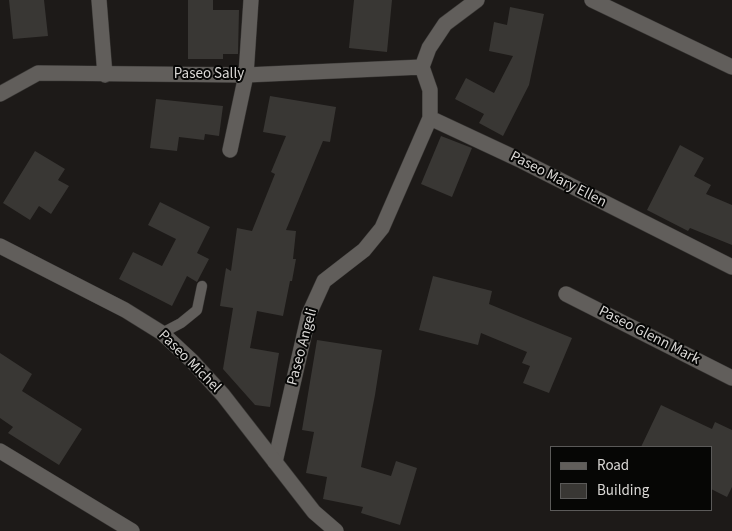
<!DOCTYPE html>
<style>
body{margin:0}
#map{position:relative;width:732px;height:531px;overflow:hidden;background:#1d1a18;font-family:"Source Sans 3",sans-serif}
canvas{display:block}
.legend{position:absolute;left:550px;top:446px;width:162px;height:65px;box-sizing:border-box;background:#060605;border:1px solid #5b5a59;margin:0;padding:6px 9px;list-style:none;font-size:15px;color:#dad8d6}
.legend li{display:flex;align-items:center;gap:10px;height:25px}
.legend b{width:25px;border:1px solid #5b5a59}
</style>
<div id="map">
<canvas width="732" height="531"></canvas>
<ul class="legend">
<li><b style="height:6px;background:#615e5b"></b>Road</li>
<li><b style="height:14px;background:#393734"></b>Building</li>
</ul>
</div>
<script>
const ctx = document.querySelector('canvas').getContext('2d');
ctx.lineJoin = 'round';
function fillPath(path, color) { ctx.fillStyle = color; ctx.fill(path, 'evenodd'); }
function stroke(path, color, width, dash) { ctx.strokeStyle = color; ctx.lineWidth = width; ctx.lineCap = dash ? 'butt' : 'round'; ctx.setLineDash(dash || []); ctx.stroke(path); }
function drawText(font, color, halo, rows, align = 'center') {
  ctx.font = font + ' "Source Sans 3",sans-serif'; ctx.lineWidth = 4; ctx.setLineDash([]); ctx.textBaseline = 'middle'; ctx.strokeStyle = halo; ctx.fillStyle = color; for (const [text, x, y, turn = 0] of rows) {
    ctx.save(); ctx.translate(x, y); ctx.rotate((+turn || 0) * Math.PI / 180); ctx.textAlign = isNaN(turn) ? turn : align; if (halo) ctx.strokeText(text, 0, 0); ctx.fillText(text, 0, 0); ctx.restore();
  }
}
const building = new Path2D(`
 M9,0H44L48,36L13,39Z
 M188,0H213V10H239L238,54H223V59H188Z
 M354,0H392L387,52L349,48Z
 M510,7L544,14L529,85L503,136L479,123L484,114L455,99L466,78L494,93L513,56L489,51L494,22L507,25Z
 M270,96L336,107L330,142L323,141L286,230L296,231L293,259H296L292,281H290L283,316L257,311L250,348L279,353L270,407L255,405L223,369L233,308L220,306L226,268L231,271L237,228L252,231L275,174L271,172L286,136L263,132Z
 M156,99L223,106L219,136L205,134L204,140L179,137L177,151L150,148Z
 M441,136L472,148L452,197L421,184Z
 M680,145L704,158L694,176L711,185L706,194L732,205V245L690,228L688,231L647,210Z
 M35,151L65,169L58,180L69,186L51,214L39,206L30,220L3,203Z
 M160,202L210,227L197,253L209,259L197,282L187,276L172,306L119,279L133,252L162,266L176,239L148,225Z
 M433,276L492,291L489,304L572,338L549,393L523,383L530,366L522,363L527,352L481,333L478,345L419,330Z
 M317,340L382,350L375,395L361,467L391,476L396,461L417,468L400,525L361,513L363,507L323,499L327,477L306,473L314,432L302,430Z
 M0,353L32,374L22,391L82,429L59,465L8,433L13,427L0,418Z
 M661,405L712,429L715,422L732,430V487L727,497L711,489V447H641Z`);
const lane = new Path2D(`
 M162,333L181,323L197,310L202,286`);
const street = new Path2D(`
 M99,0L105,75
 M592,0L732,67
 M422,67L430,90V118L522,161L732,267
 M422,67L429,48L445,24L477,0
 M0,94L38,73L246,75L422,67
 M230,150L246,75L251,0
 M566,294L732,378
 M0,451L132,531
 M275,462L309,314L324,281L364,250L382,228L430,118`);
const secondary = new Path2D(`
 M0,246L125,310L162,333L192,361L223,395L314,512L336,531`);
const streetNames = [
 ["Paseo Sally",209,75],
 ["Paseo Mary Ellen",558,180,27],
 ["Paseo Glenn Mark",649,336,27],
 ["Paseo Angeli",303,347,-75],
 ["Paseo Michel",189,362,45]
];
fillPath(building, '#393734');
stroke(lane, '#3a3836', 11);
stroke(street, '#3a3836', 16);
stroke(secondary, '#3a3836', 16);
stroke(lane, '#615e5b', 10);
stroke(street, '#615e5b', 15);
stroke(secondary, '#615e5b', 15);
drawText('15px', '#dad8d6', '#060605', streetNames);
</script>
